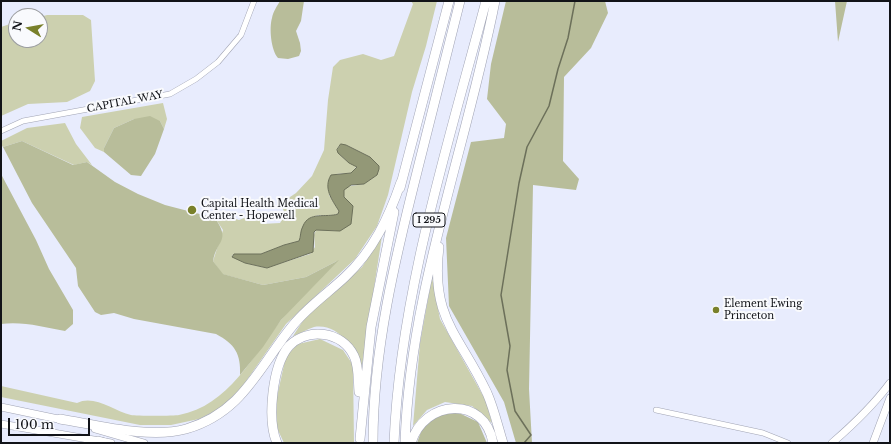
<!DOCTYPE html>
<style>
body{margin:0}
#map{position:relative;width:891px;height:444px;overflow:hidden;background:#e8ecfd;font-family:"Libre Baskerville",serif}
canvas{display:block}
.frame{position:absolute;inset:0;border:2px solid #111318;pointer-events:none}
.north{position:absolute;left:8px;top:8px;width:40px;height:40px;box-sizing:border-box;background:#f9fafd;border:1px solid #9c9ea1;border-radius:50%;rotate:281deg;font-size:11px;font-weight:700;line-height:16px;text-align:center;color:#111318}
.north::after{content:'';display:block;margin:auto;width:14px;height:18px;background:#79802b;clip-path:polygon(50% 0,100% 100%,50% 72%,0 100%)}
.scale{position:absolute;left:8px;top:418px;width:82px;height:18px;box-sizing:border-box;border:2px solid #111318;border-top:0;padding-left:5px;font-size:12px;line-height:14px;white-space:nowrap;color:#111318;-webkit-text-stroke:3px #f9fafd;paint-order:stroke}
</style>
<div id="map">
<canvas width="891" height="444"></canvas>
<div class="frame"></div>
<div class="north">N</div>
<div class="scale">100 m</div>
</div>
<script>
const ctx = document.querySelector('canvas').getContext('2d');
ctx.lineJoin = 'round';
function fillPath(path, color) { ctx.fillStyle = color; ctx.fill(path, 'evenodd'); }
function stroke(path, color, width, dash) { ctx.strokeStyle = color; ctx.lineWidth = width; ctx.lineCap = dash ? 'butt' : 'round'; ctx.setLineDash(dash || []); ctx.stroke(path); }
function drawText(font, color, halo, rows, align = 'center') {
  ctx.font = font + ' "Libre Baskerville",serif'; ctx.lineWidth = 4; ctx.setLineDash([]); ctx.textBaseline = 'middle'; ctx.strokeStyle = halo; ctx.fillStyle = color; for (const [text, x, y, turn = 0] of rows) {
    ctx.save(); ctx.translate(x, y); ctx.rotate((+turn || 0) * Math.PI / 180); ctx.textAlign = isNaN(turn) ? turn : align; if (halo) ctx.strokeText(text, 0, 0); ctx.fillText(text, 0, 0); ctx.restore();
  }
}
const green = new Path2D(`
 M411,1H437L426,46L412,92L388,195L377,226L355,259L286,324L242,387L221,408L199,419L171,425H140L1,397V386L77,403C94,394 114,411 131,415C135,416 175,416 179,415C228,406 254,355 281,320C298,299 319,280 337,261L306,277L263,285L222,274L213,261L223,230L215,218L220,213L239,220L260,212L262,224L280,223L285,215L281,203L296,193L312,176L324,150L328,100L333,67L340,60L363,54L381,60L394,56L413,4ZM346,145L370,157L377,175L364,184L345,187C340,196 347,200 353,206L335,231L316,230L314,235L315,247L310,254L266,268L245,263L232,256L234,254H261L284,245L299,241C304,231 304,215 322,215C327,215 332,216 338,214L339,211L329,195V179L336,174L351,173L357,166L349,163L338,153V147Z
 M47,15H83L91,20L95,81L90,91L67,102L28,104L1,116V27L16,22V40H40V17Z
 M163,103L167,119L164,129L160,121L134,119L114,128L104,148V152L95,148L80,128L82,117Z
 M65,123L76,144L92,165L87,162L74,165L22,141L3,147L1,145V141L27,128Z
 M382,236L362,366C352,348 339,323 314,327C307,329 300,334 293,336L306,316L362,267Z
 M432,277L440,319L486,401L492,423L472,406L445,402L427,410L413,426L420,343Z
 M320,339L343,350L353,365L354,443H284L276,426V401L286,356L298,344Z`);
const forest = new Path2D(`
 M280,1H304L301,21L296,31L300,43L301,51L299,56L288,59L278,58C271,50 269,28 272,18C273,12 277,6 280,1Z
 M506,1H605L608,13L591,48L564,77L563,161L579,179L576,190L533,185L529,389L532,443H516L504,402L449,306L446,238L471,142L504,138L506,124L487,99L491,64Z
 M835,1H847L838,42Z
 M150,116L160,121L164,129L155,154L141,176L131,175L104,152V148L114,128L134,119Z
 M22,141L73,165L87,162L115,182L138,194L165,205L215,218C231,242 217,239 213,261L223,274L263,285L306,277L339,260L281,320L263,347L240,375C241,354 235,344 216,334L134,319L114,313L101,315L95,312L78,286L76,268L32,203L3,147Z
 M1,174L36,240L49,269L73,310V324L65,331C44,327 22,321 1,324Z
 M459,413L478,422L487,443H417L423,426L442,414Z`);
const water = new Path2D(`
 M341,144L346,145L370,157L379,166V169L377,175L364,184L351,185L344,190V197L353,206L351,224L340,231L316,230L314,232L313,252L267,268L245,263L232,257L234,254H261L284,245L299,241C301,237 300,231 303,226C309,211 326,218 338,214L339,211C332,200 323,188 331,175L351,173L357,167L349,163L338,153L337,150Z`);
const stream = new Path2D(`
 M524,443L531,435L515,411L507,370L510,346L501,295L519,183L527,147L549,106L558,69L568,38L575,1`);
const street = new Path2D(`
 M1,131L23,121L170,94L196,79L218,62L241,35L254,1
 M656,410L763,433L788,443`);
const secondary = new Path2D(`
 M1,407L63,420
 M1,424L111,443
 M95,429L144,443
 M832,443C854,424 873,406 890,383
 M873,443L890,398`);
const highway = new Path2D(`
 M400,188L449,1
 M439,247C430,319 460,335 487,393C494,409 498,427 503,443
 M60,419C97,425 150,439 186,429C244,412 259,366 294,324C309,306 328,293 345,277C373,251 389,217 401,182
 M360,439L371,327L394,212
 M98,441L105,443
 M277,443C267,420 272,366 289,346C308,327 342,331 354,356C359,366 358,380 359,392
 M373,443C373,350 395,259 418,168C432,113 446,57 460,1
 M394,443C400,294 448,145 486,1
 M405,443C410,291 466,149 495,1
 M411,443C424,399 485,395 493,443`);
const markers = [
 [192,210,5,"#79802b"],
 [716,310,4,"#79802b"]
];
const shields = [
 [429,220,32]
];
const shieldNames = [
 ["I 295",429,220]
];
const streetNames = [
 ["CAPITAL WAY",125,102,-11]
];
const poiNames = [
 ["Capital Health Medical",201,204],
 ["Center - Hopewell",201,216],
 ["Element Ewing",724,304],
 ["Princeton",724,316]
];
fillPath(green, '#ccd0af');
fillPath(forest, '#b8bd9a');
fillPath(water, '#939877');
stroke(water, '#6c705a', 1);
stroke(stream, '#6c705a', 1.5);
stroke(street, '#a1a4b4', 6);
stroke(secondary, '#a1a4b4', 8);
stroke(highway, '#a1a4b4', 10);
stroke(street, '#fff', 5);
stroke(secondary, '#fff', 7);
stroke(highway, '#fff', 9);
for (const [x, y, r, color] of markers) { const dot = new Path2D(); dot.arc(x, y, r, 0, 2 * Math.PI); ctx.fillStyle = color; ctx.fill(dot); stroke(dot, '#f9fafd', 1.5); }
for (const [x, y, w] of shields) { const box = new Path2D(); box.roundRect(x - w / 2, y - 7, w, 14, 3); ctx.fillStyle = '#f9fafd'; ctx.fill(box); stroke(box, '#111318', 1); }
drawText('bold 9px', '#111318', null, shieldNames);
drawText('10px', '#111318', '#f9fafd', streetNames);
drawText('10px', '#111318', '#f9fafd', poiNames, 'left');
</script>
